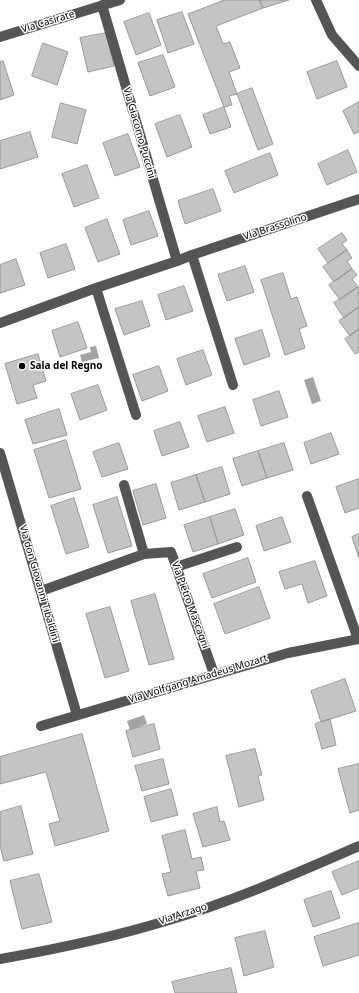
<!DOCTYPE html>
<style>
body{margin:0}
canvas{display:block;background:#fff}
</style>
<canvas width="359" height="993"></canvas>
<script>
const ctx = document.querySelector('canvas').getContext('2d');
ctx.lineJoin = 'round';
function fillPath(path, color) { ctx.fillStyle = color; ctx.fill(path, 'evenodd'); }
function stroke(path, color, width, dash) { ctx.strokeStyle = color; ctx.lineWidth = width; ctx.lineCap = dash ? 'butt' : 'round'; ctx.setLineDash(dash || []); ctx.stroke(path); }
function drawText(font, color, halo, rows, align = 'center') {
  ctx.font = font + ' "Noto Sans",sans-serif'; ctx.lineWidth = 3; ctx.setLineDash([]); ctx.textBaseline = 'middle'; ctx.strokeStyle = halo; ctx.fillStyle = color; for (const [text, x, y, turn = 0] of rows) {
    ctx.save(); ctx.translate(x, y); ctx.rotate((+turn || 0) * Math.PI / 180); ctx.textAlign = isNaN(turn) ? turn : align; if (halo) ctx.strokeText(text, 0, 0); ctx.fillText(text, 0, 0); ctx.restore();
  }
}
const water = new Path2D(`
 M96,346L99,358L82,362L80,355L91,352L90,347Z
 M313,377L321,401L312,404L304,380Z
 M144,715L147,724L130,730L127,721Z`);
const building = new Path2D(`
 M222,0H260L263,8L216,26L223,44L230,42L240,68L229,72L237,94L229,96L232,105L224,107L188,14L222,1Z
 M260,0H289L263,8Z
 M182,12L194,44L168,53L157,20Z
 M149,13L161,45L136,55L124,22Z
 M106,33L114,66L88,72L80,38Z
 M43,43L68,52L57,85L32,76Z
 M163,55L175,87L150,96L138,63Z
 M3,61L14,95L0,100V62Z
 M337,61L347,87L317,99L307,72Z
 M252,88L273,144L258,150L237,94Z
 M359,102V132L354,134L343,111Z
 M61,103L86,110L77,144L52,137Z
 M224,107L231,127L210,134L203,115Z
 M180,115L192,147L167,157L155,124Z
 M30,132L38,157L0,169V141Z
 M128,134L140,167L115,176L103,143Z
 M348,150L357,172L327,185L318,164Z
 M270,153L278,175L234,193L225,171Z
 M87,165L99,198L74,207L62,174Z
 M213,189L221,211L185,224L178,201Z
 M149,211L158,236L131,245L123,220Z
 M107,219L120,254L98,262L85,228Z
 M342,233L347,240L342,244L347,250L328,263L318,249Z
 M66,244L75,269L48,278L40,253Z
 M347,250L352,258L347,261L352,269L334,282L323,267Z
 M16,259L25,285L0,293V265Z
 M245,266L254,292L227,301L218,275Z
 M352,269L357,275L352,279L358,287L340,300L329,285Z
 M283,273L291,299L297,297L307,326L299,329L305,348L285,355L261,280Z
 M184,286L193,311L166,320L158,295Z
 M358,287L359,289L358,298L359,307L344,318L334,303Z
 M142,301L150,326L124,335L115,309Z
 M359,307V329L350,336L339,321Z
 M78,322L87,348L60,357L52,331Z
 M359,329V352L355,354L345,339Z
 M262,330L270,356L244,365L235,339Z
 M203,350L212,375L186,385L177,359Z
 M38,354L46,381L33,385L37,398L17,404L5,364Z
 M159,366L168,391L142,401L133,375Z
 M98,385L107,410L80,420L71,394Z
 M279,391L288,417L261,426L253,400Z
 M225,407L234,433L207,442L198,416Z
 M59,409L67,435L33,444L25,420Z
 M180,422L189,447L162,456L154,431Z
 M331,433L339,454L311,464L304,443Z
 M66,440L81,489L49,498L34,450Z
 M119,443L128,469L102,477L93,452Z
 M284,443L293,470L267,478L258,451Z
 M258,451L267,478L242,486L233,459Z
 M222,467L230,494L205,502L196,475Z
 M196,475L205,502L179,510L171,483Z
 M359,479V508L345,513L336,487Z
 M156,484L166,518L143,525L133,491Z
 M117,497L132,546L108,553L93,505Z
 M74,498L89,547L66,554L51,506Z
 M235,509L244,535L218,544L210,517Z
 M210,517L218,544L193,552L184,525Z
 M282,517L291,542L264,551L256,526Z
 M359,534V558L352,537Z
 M248,558L256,582L212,598L203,574Z
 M315,561L327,596L308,603L302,584L285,589L279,572Z
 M259,587L270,618L225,634L214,604Z
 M155,594L174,659L149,665L131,601Z
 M110,607L129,671L105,678L86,614Z
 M345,679L356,711L321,722L311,691Z
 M330,719L336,745L322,749L315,724Z
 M154,724L160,749L133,757L126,731Z
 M82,734L109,831L55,846L49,824L60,821L46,772L0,784V757Z
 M255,749L262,775L258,776L264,800L239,807L226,756Z
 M163,759L169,784L142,791L135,766Z
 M359,764V810L350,813L338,769Z
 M171,789L178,815L151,822L144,797Z
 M21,806L33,854L4,861L0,846V812Z
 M217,807L220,822L224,821L230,840L203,847L193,814Z
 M185,830L192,859L201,857L204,870L196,871L200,888L168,896L162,874L171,872L162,836Z
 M359,861V888L342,895L332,872Z
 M39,874L52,922L22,929L10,881Z
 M331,891L340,918L313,927L304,900Z
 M359,923V955L323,966L314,937Z
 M265,931L274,967L244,976L235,938Z
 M231,968L237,993H175L172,982Z`);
const minor = new Path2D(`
 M316,0L332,35L359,66
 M102,5L177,261
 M0,37L120,0
 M192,255L233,385
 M96,288L136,415
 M0,323L96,288L177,261L192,255L359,199
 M0,453L77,715
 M124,485L144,554
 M307,496L358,639
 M176,567L237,547
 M41,591L144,554L171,552L214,674
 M41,726L288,653L359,639
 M0,959C57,949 114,937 169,920C234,901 297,873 359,846`);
const markers = [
 [22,366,4,"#000"]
];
const streetNames = [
 ["Via Casirate",48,22,-17],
 ["Via Giacomo Puccini",139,133,74],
 ["Via Brassolino",275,227,-18],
 ["Via don Giovanni Tibaldini",39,584,74],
 ["Via Pietro Mascagni",190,605,70],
 ["Via Wolfgang Amadeus Mozart",198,679,-17],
 ["Via Arzago",183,914,-18]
];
const poiNames = [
 ["Sala del Regno",30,366]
];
fillPath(water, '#a3a3a3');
fillPath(building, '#c4c4c4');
stroke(building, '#999', 1);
stroke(minor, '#555', 10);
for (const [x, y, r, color] of markers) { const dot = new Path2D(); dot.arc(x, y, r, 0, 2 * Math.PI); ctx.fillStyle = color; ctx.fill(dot); stroke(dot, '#fff', 1.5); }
drawText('10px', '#000', '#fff', streetNames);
drawText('bold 10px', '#000', '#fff', poiNames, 'left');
</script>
